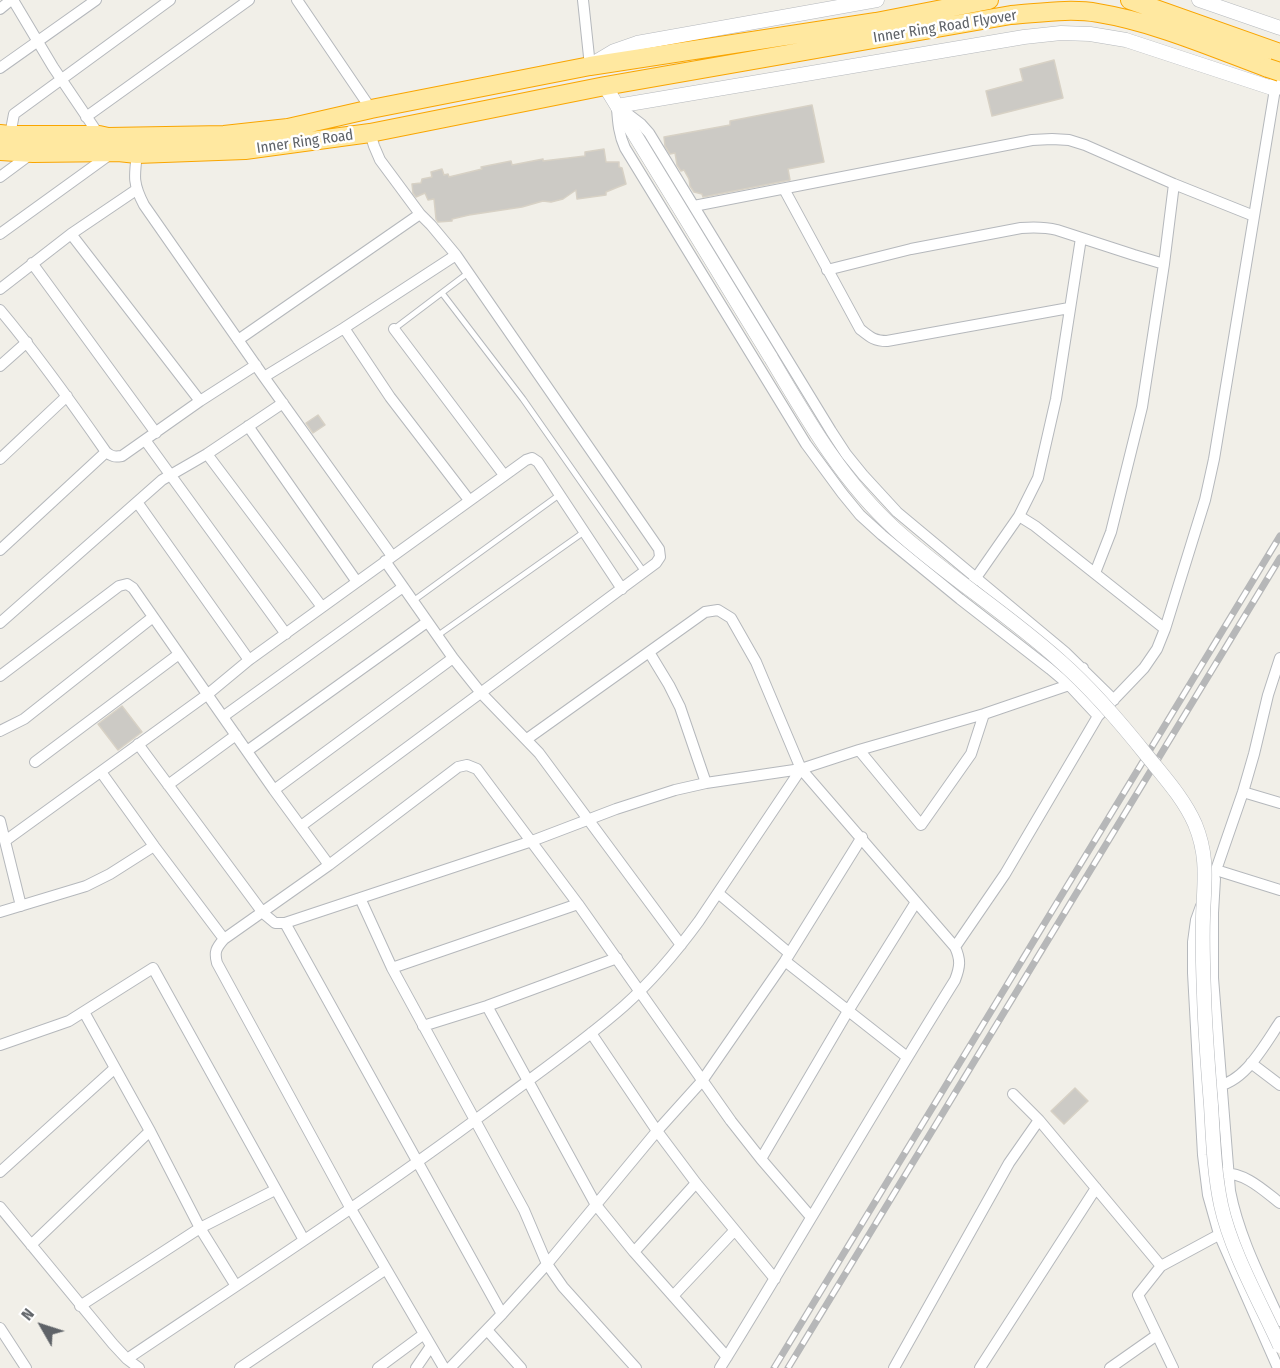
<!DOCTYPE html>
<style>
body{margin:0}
#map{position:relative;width:1280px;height:1368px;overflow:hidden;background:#f1efe8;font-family:"Fira Sans Condensed",sans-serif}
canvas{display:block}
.north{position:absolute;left:12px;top:1296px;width:60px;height:60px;-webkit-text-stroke:4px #fff;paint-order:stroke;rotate:309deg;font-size:16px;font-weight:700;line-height:24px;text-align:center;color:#5f6368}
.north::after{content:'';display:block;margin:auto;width:21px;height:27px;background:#5f6368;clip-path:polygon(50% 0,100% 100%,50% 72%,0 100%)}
</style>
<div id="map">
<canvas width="1280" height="1368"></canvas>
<div class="north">N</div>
</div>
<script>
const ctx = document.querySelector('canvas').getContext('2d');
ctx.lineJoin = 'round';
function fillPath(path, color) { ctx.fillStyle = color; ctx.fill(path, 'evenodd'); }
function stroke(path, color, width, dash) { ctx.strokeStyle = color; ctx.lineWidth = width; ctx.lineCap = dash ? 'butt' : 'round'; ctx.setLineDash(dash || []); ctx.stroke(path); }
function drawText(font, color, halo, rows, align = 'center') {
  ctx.font = font + ' "Fira Sans Condensed",sans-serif'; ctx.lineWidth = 5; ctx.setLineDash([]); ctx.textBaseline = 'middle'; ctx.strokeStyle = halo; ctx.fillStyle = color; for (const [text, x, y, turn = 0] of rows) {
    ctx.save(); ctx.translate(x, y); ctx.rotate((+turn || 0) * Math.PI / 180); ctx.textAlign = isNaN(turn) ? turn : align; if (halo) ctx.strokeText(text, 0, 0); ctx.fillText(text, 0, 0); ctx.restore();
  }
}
const building = new Path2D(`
 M1054,60L1063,98L992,116L986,91L1023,81L1020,69Z
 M812,105L824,162L788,169L790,180L703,197L702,194L694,192L690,186L689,179L684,170L681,171L677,165L675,153L670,154L665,146L664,137L730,125V121Z
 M604,149L606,162H619V167L622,168L626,184L618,187L606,192V195L577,199L576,190L563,199L551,202L543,201L522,207L469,215L452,219V221L438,222L436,219L434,199L428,200L425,193L416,197L413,193L412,184L421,183L422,179L432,177L431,172L442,169L444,175L448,174L449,177L482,169L481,167L511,161L512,165L543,159V161L585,156V152Z
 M318,415L325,425L313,433L306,423Z
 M122,706L142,732L118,750L98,724Z
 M1075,1088L1088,1101L1064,1124L1051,1111Z`);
const service = new Path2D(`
 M442,293L523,399L644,572
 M394,329L468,273
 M413,601L559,495
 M437,636L584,532`);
const minor = new Path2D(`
 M13,0L53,67L99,135
 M297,0L371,109
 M583,0L590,66
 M0,9L11,0
 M0,68L96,0
 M617,108C618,123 619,135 625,148L806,444L842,493L860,515L882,535L960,599L1050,669L1069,685L1098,716
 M620,108L641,124L649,133L831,431L846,454L863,475L897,512L1065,652L1114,700
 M86,117L249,0
 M10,135L14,114L170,0
 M137,154C134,177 133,184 144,205L264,377L392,556
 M0,177L31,154
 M784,189L860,329C870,337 874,341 887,341L1069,308
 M694,206L1032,140L1052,139L1069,140L1085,145L1174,184L1254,216
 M0,234L112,153
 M71,234L200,401
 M32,263L156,433
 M827,270L911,249L1021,228C1034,227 1045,227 1057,230L1134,255L1164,264
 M0,289L71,234L136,190
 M0,310C38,355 72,403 106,452C112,457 115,457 122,456L200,401L256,365
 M344,328L390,397L469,500
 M394,329L504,475
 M238,340L420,214
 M0,366L27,342
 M264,377L344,328L456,255
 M145,440L286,634
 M207,454L322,607
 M0,459L67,396
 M137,502L249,660
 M1019,516L1035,526L1165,629
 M0,550L106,452
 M385,561L453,658L481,693L539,753L681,945
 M1095,573L1111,532L1142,407L1164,264L1174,184
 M357,582L526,460L532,458L538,462L622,589
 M973,582L1019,516L1038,478L1056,399L1081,238
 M0,623L162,480L207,454L283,403
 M649,652L669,685L680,707L706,783
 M0,676L119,586L127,584L133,588L274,790L329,865
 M224,716L403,587
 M0,731L24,719L153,617
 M527,739L705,612L718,610L731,618L756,662L801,769L955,947C961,960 960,967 955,980C875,1108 800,1239 720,1368
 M138,744L263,913L275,923H285L532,841L616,809L675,790L706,783L801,769L859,750L984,714L1069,685L1083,668
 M859,750L921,825L971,754L984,714
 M247,751L427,622
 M35,762L179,654
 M101,772L154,846L224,939
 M168,785L236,735
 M274,790L453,658
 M1243,792L1280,803
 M0,821L21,906
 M301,826L656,563L660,557L659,549L456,255L431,225L420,214L380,160L374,146L370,133
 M5,841L208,694L249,660L357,582L248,426
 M1216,870L1280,890
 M1215,879L1213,913V978L1230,1191C1239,1237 1261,1279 1280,1321
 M1206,892L1216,870L1243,792L1254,754L1268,695L1280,658
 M718,893L789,953
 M360,898L392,968L524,1210L547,1264L563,1287L636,1368
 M1201,906L1196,920L1193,942V973L1203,1155L1208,1195L1219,1234L1278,1368
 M0,912L86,886L110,874L154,846
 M285,923L502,1314
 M955,947L1005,874L1098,716L1144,668L1157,649L1165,629L1205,500L1214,459L1275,89
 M785,961L907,1057
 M392,968L578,904
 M487,1006L596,1205L634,1252L727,1357
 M84,1012L150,1131L200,1228L236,1286
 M423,1026L487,1006L617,958
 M591,1033L657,1131L696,1183L775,1279
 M0,1045L69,1021L153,968L304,1240
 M1251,1063L1280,1085
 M1215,1086C1244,1084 1265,1044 1280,1022
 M1013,1094L1039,1120L1161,1266L1138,1295L1173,1368
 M761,1159L848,1011L916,902
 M0,1172L115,1068
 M1223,1173C1246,1173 1263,1190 1280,1203
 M0,1207L113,1344L127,1359L139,1368
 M31,1245L150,1131
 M634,1252L696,1183
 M1161,1266L1224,1232
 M673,1296L734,1231
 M80,1306L200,1228L275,1190
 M0,1328L26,1368
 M487,1330L521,1368
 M127,1359C249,1277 372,1197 490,1109C535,1075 582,1043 624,1006C652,981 677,951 699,921L801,769
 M240,1368L386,1269
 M378,1368L424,1334
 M416,1368L431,1346
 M444,1368L351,1209L217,963C214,952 216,948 224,939L329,865L458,767L467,765L477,769L578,904L731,1121L761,1159L811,1217
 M450,1368L502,1314L547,1264L657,1131L702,1081L785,961L862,837
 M894,1368L1009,1163L1039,1120
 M980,1368L1096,1188
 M1110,1368L1157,1335`);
const tertiary = new Path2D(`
 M1199,0L1280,28
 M594,63L614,51L637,43L877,0
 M605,86L771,358
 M617,106L1024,37L1061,33L1090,34L1126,40L1275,89L1280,60`);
const trunk = new Path2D(`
 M1130,0L1280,53
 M0,134L10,135H99L108,137L224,135L288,128L371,109L590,66L876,22L989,0
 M0,151L33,153L118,152L137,154L245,150L370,133L605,86L1011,15C1040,13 1070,8 1098,13C1154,22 1214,48 1268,68`);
const rail = new Path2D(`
 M774,1368L1280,536
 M788,1368L1280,558`);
const tertiaryBridge = new Path2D(`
 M771,358C807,419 842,481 895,529C947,576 1008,614 1060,661C1093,690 1121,723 1148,757C1165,778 1184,799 1195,824C1209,858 1204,883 1203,917C1202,943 1203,968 1204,994C1205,1031 1208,1068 1211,1105C1213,1138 1214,1172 1221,1205C1231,1251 1260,1302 1280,1346`);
const trunkBridge = new Path2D(`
 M1268,68L1280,72`);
const streetNames = [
 ["Inner Ring Road Flyover",945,27,-9],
 ["Inner Ring Road",305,142,-8]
];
fillPath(building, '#cccac5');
stroke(building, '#d7d1c5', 1.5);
stroke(service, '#b5b8bc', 7);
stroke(minor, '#b5b8bc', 12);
stroke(tertiary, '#b5b8bc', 15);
stroke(trunk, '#f9a500', 20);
stroke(service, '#fff', 5);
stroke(minor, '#fff', 10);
stroke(tertiary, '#fff', 14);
stroke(trunk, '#ffe8a0', 18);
stroke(rail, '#b6b7b8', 7);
stroke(rail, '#fff', 4.5, [14]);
stroke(tertiaryBridge, '#b5b8bc', 15, []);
stroke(trunkBridge, '#f9a500', 20, []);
stroke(tertiaryBridge, '#fff', 14);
stroke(trunkBridge, '#ffe8a0', 18);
drawText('15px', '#5f6368', '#fff', streetNames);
</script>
